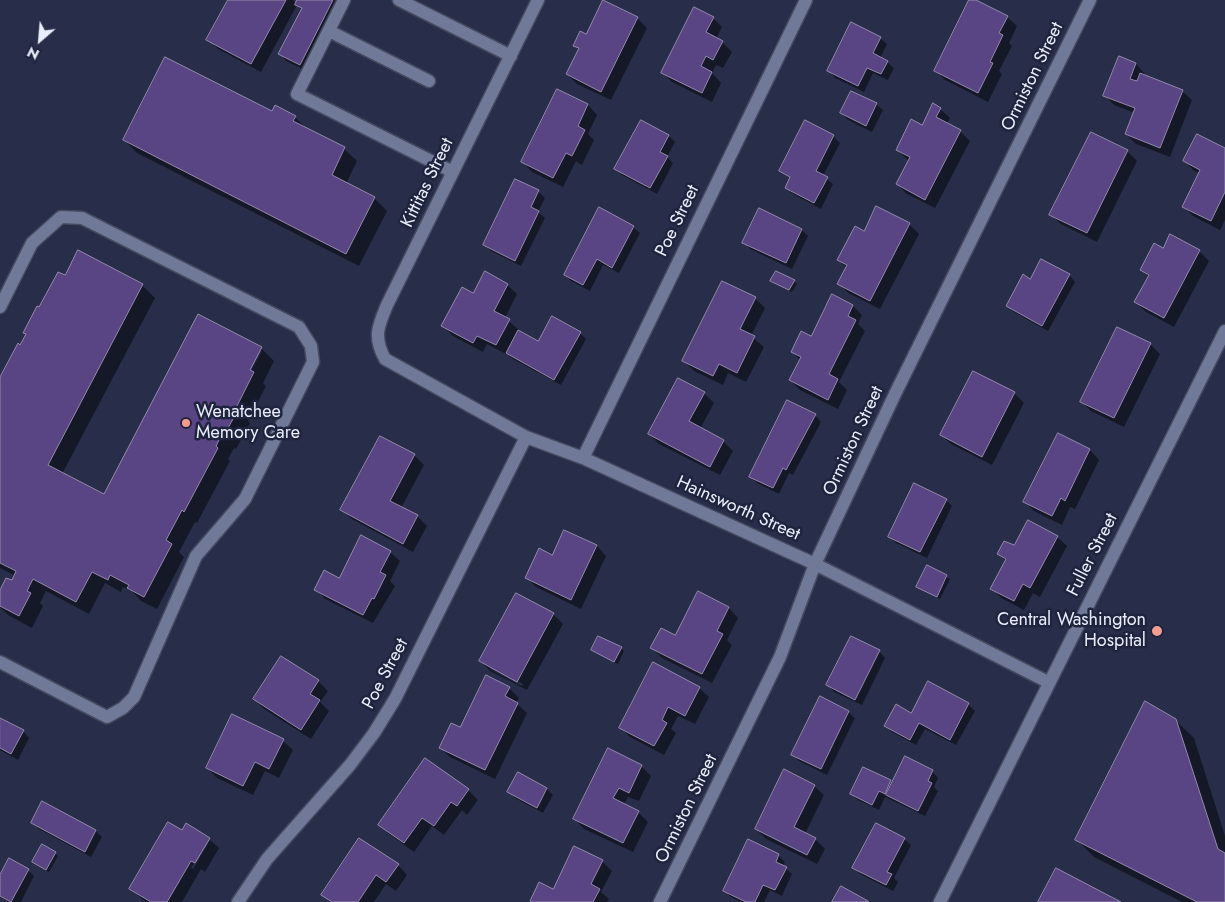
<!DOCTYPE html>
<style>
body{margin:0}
#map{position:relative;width:1225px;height:902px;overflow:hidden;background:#282e49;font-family:Jost,sans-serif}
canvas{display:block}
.north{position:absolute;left:15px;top:15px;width:50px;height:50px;-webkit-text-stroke:4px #1f243e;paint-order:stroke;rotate:207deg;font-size:14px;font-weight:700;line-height:20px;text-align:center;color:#eaeefc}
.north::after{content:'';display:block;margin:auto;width:18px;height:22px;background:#eaeefc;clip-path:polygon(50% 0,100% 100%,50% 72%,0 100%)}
</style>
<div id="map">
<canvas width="1225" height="902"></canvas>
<div class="north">N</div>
</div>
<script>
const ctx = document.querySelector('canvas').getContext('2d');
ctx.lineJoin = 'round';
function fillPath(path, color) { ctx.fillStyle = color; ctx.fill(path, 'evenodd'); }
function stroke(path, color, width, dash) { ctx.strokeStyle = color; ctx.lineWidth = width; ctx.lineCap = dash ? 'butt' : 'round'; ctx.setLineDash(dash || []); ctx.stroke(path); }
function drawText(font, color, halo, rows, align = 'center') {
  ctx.font = font + ' Jost,sans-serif'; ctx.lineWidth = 5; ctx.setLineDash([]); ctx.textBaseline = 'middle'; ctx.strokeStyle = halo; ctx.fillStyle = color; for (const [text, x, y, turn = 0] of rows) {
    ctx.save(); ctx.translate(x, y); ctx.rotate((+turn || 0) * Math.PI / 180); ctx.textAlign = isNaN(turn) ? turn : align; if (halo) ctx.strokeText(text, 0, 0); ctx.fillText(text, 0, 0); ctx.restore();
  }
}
const shadow = new Path2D(`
 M229,0H293L297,4L299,0H337L341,4L307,71L286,61L280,54L302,10L297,5L261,72L218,49L208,40Z
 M970,0H974L1007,17L1017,26L1009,43L1012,46L999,71L1002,74L988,102L945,80L935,70Z
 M637,18L647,28L611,100L577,84L567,74L579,50L575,45L587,36Z
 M713,18L722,27L716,39L722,42L732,52L723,68L716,65L712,73L721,83L712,102L672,82L662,72Z
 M880,38L887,44L880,58L887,62L894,68L888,80L873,73L864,92L835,78L829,71Z
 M1120,58L1136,64L1145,74V76L1182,91L1192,100L1170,157L1136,144L1126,134L1135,113L1114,105L1105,95Z
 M558,90L588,105L597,115L588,134L594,140L582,165L576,161L563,187L532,172L523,162Z
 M876,104L883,110L872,132L848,120L841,113Z
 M940,109L950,118L947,124L960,131L970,141L935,208L907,194L897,184L909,161L897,150Z
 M273,113L295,117L308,130L344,149L357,161L346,184L374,198L387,211L359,266L137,153L124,140Z
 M641,121L669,136L675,142L667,157L673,163L657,194L622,175L616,168Z
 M833,136L840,143L823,176L833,184L821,209L793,194L786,188L791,179L780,170Z
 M1225,149V220L1220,230L1193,216L1183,206L1200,173L1194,171L1185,161Z
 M1127,151L1137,161L1097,242L1061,224L1051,215Z
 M538,191L545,198L538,212L545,218L521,266L491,251L484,245Z
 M877,208L909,224L919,234L880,309L848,293L839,283L847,268L838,260L864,232Z
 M760,209L802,230L808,236L792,269L750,249L744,242Z
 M633,227L640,233L619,273L603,265L590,291L571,281L565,275Z
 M1171,236L1199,251L1209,261L1174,327L1146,312L1136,302L1149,277L1142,270L1164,250Z
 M1069,275L1075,282L1048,331L1014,312L1007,306L1031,280Z
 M65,277L142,285L155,298L62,474L104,496L261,348L274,361L263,383L266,386L248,421L250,423L236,449L234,448L228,459L230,461L197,523L195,522L179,552L184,557L157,609L141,601L132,591L123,587L121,592L105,583L89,614L46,591L40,603L43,606L32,628L8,615L0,607V593L12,582L16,576L0,568V379L21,346L40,309ZM259,351H262L248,376L246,375Z
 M772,281H794L797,284L792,292Z
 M507,285L517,294L505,318L519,330L518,332L538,343L580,333L586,339L561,385L513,359L507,353L506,354L487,344L483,352L453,336L443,326Z
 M755,298L765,308L751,336L764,347L746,382L728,373L723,385L694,371L684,361Z
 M853,306L862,315L858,324L865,331L839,382L847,390L838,409L800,390L790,380L800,360L792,352Z
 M1150,344L1160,354L1124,427L1091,411L1082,402Z
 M704,393L714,403L700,429L723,441L733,451L720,475L659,444L649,434Z
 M1014,393L1024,403L992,465L951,444L941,435Z
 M815,415L821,422L793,475L789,473L779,494L757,483L751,477Z
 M1058,434L1090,450L1099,460L1075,509L1070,507L1062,525L1034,511L1025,502Z
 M380,437L414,455L424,465L401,508L418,517L427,526L413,552L352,519L342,510Z
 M946,500L952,506L927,558L896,543L889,536Z
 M565,531L597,546L606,556L581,609L536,587L526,577L553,556Z
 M1057,537L1067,546L1040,597L1033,593L1024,610L1001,598L992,588L1006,561L999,554L1014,547Z
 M390,552L400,561L390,581L395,586L373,623L325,599L316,589L339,579Z
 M927,567L950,579L940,599L918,586Z
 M698,593L729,608L738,618L727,640L732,645L712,683L662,658L652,648L676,637Z
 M553,614L563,624L527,690L490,671L481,661ZM490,666L523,684L522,686L490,669Z
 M621,648L624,651L618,664L592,650Z
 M879,651L885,658L862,705L834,692L828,685Z
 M281,657L318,681L328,691L320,702L329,711L311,739L264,709L254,699Z
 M509,688L519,698L516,703L527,713L495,779L450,757L440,747Z
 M699,688L709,697L695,724L678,716L671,729L676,733L664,755L630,737L620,727Z
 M968,704L975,711L956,745L925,729L916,745L892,732L885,726L912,714Z
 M848,712L855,718L827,775L799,761L793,755Z
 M233,716L283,741L293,750L279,778L265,771L253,795L217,778L207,768Z
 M0,719L23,731L29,738L18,760L0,750Z
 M1175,720L1194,738L1225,836V902H1182L1094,857L1076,839Z
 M426,760L468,790L478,800L467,815L462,810L444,835L432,826L414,852L389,834L380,825Z
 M641,766L651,776L639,801L628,797L624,805L638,812L648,822L633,852L584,829L575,819Z
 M864,768L893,784L932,771L938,778L934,787L938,791L925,816L885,797L879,810L858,800L851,794Z
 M814,786L824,795L805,834L815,839L825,849L817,864L766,839L756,829Z
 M547,789L553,795L543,813L515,798L509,792Z
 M43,803L96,831L102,837L91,857L39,829L32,823Z
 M182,832L210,840H208L191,868L193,869L210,840L219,848L205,872L201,869L182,902H146L131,889Z
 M904,839L911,845L894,878L898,882L893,891L860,874L854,868Z
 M748,841L779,856L785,862L783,866L792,874L782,896L770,890L764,902H741L731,897L725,891Z
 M55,853L58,856L49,872L33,862Z
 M602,861L612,871L601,892L609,899L607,902H533Z
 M398,865L407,875L396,891L386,884L374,902H330L323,895Z
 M28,870L34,876L21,902H9L0,897V877Z`);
const building = new Path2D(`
 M228,0H286L251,64L206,40Z
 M297,0H333L300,65L278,54L302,8L295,5Z
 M603,0L638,17L601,92L566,74L579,48L573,46L580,31L586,34Z
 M969,0H976L1008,16L999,33L1003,35L990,62L993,63L978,93L934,71Z
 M694,7L714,17L706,32L723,41L713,60L706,56L701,66L712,72L702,93L661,73Z
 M851,22L881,37L873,53L888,61L881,74L867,68L858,86L827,71Z
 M1119,56L1136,63L1130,79L1137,81L1140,73L1183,90L1160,148L1125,134L1135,108L1103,96Z
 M165,57L272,111L275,105L296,116L293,121L345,147L332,175L375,197L346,254L123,140Z
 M557,89L588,104L578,126L585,130L572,156L566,153L553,178L521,162Z
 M851,91L877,103L866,126L840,113Z
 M933,103L941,108L936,117L961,130L925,200L896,184L910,157L896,150L911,119L922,125Z
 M641,120L669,135L660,152L668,156L650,188L614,169Z
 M805,120L834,135L816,171L828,177L814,203L785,188L790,177L779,171Z
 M1091,132L1128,150L1087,233L1049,215Z
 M1197,134L1225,148V192L1211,221L1182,207L1200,170L1183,161Z
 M515,179L539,190L531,207L539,211L515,261L483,245Z
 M876,206L910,223L870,301L837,284L847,265L837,260L855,226L864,231Z
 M599,207L634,226L612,268L597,259L583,285L564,275Z
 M759,208L802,229L786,263L742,243Z
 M1170,234L1200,250L1164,318L1134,302L1149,275L1140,270L1154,243L1163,248Z
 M78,250L143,284L48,465L104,494L198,314L262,347L250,370L254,372L236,408L238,410L223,437L221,436L216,446L218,448L184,512L182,510L166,540L172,544L144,597L127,588L129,585L110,575L108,580L92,572L76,602L33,579L27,591L31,593L19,616L0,606V590L6,578L12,580L16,571L0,563V377L18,343L20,345L26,334L23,333L37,306L39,307L58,272L65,275Z
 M1041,259L1070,274L1042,326L1006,306L1023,274L1030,279Z
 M485,271L508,284L494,311L510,319L496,345L477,336L473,343L441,326L462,287L473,293Z
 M776,271L795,280L789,290L770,281Z
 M722,281L756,297L740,329L755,336L737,373L719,364L713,376L682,361Z
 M832,294L853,305L848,316L856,320L829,374L838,379L828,400L789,380L801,357L791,352L801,331L811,336Z
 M552,316L581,332L554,380L506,353L518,330L538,341Z
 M1117,327L1151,343L1114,418L1080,402Z
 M973,371L1015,392L982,457L940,435Z
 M678,378L705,392L689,421L724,440L710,467L648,434Z
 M787,400L816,414L786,470L783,468L773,488L749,477Z
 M1058,433L1090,449L1065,501L1061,498L1052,516L1023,502Z
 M380,436L415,454L390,501L418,515L403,544L340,510Z
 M914,483L947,499L920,552L888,537Z
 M1028,520L1058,536L1030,588L1023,584L1014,601L990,589L1006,559L997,554L1004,541L1014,545Z
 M564,530L597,545L571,600L525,578L539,548L552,555Z
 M361,535L391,551L380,572L386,575L374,599L372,598L363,615L314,590L324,570L339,578Z
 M927,565L947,575L937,597L916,587Z
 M698,591L729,607L717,631L723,634L702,674L650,648L661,628L675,635Z
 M516,593L554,613L517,682L479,661Z
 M598,636L622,647L614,662L591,650Z
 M851,636L880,650L855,700L826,685Z
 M281,656L319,680L310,694L320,700L301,730L253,699Z
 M653,662L700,687L685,716L668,707L662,720L667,723L654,746L619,728Z
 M486,675L510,687L505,696L518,703L485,770L439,748L451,723L460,727Z
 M928,681L969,703L950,740L919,723L910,740L884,726L896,704L911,713Z
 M820,696L849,711L821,769L791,755Z
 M1145,701L1176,719L1218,849L1225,853V902H1197L1075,840Z
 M232,714L284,739L269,769L255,762L243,786L206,768Z
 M0,718L24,730L11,754L0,748Z
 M608,748L642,765L629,793L619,788L613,798L639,811L623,843L573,819Z
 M905,756L933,770L928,781L932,783L918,811L886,795Z
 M425,758L469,789L457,806L451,802L434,826L422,818L404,843L378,825Z
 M863,767L891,780L885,794L879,791L872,805L850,794Z
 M784,769L815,785L794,827L816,838L807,855L755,829Z
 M518,772L547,788L537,808L507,792Z
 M42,801L96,830L85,852L31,823Z
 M168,822L182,830L186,823L210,838L195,863L191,861L167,902H151L129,889Z
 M876,823L905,838L887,872L892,874L886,885L852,868Z
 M359,838L399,864L386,882L376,875L358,902H332L321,895Z
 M748,839L779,854L776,862L787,867L775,890L763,885L755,902H746L723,891Z
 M42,844L56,852L46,870L32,862Z
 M574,846L603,860L591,884L600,889L593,902H532L530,901L539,882L553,889Z
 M9,858L29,869L11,902L0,896V875Z
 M1056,868L1121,902H1038Z
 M841,886L868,901V902H832Z`);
const minor = new Path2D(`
 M344,0L297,94L453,172
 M399,0L511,56
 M538,0L387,305C378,326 373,337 385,359L526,437L583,458L815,564L1048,682
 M329,31L429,81
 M0,307L32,243L61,217L82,218L299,327L311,346L313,362L245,499L196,556L134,697L123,708L107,717L0,662
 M583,458L806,0
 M238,902L267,859L350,765L374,733L395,699L526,437
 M660,902L780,657L815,564L895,394L1090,0
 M940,902L1225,331`);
const markers = [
 [186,423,5,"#f59d8f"],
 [1157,631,6,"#f59d8f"]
];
const streetNames = [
 ["Ormiston Street",1033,77,-64],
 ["Kittitas Street",428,183,-64],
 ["Poe Street",678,221,-64],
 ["Ormiston Street",854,441,-65],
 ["Hainsworth Street",738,509,24],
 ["Fuller Street",1093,555,-63],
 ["Poe Street",386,674,-62],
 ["Ormiston Street",687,809,-64]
];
const poiNames = [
 ["Wenatchee",196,413],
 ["Memory Care",196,434],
 ["Central Washington",1146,621,"right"],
 ["Hospital",1146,642,"right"]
];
fillPath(shadow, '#0007');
fillPath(building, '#5a4584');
stroke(building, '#9289aa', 1);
stroke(minor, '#454a60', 15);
stroke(minor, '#717998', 12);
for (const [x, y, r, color] of markers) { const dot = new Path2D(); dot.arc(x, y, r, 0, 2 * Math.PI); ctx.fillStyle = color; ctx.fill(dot); stroke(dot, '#1f243e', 2); }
drawText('18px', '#eaeefc', '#1f243e', streetNames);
drawText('18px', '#eaeefc', '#1f243e', poiNames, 'left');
</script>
